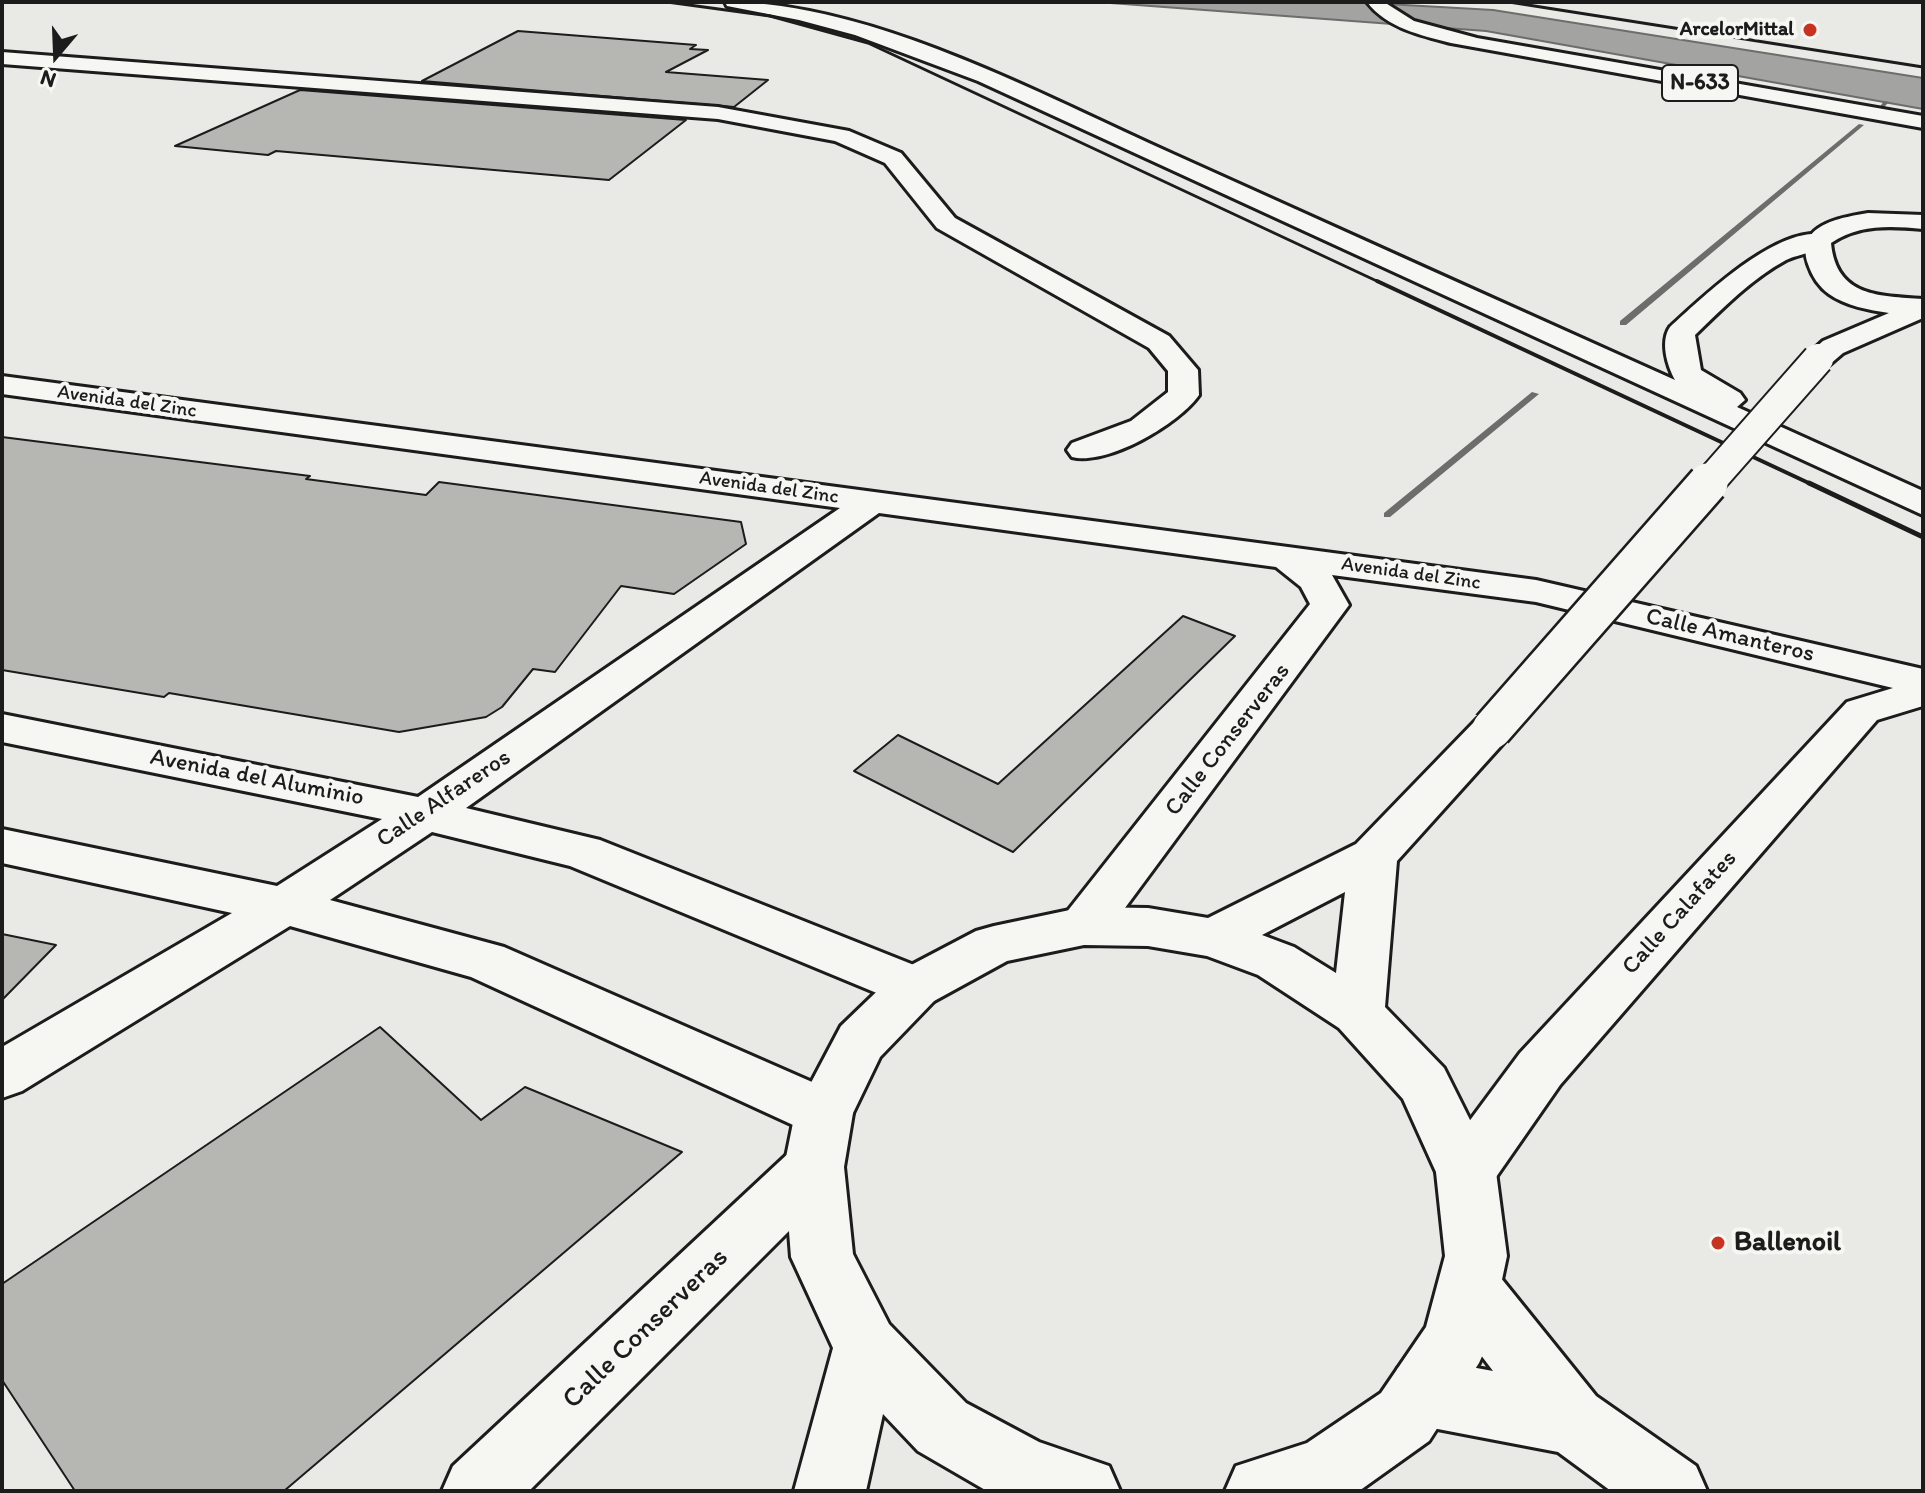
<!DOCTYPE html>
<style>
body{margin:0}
#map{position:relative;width:1925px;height:1493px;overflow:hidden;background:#e9e9e5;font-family:Itim,sans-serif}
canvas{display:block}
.frame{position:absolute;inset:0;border:4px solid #1c1c1c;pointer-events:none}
.north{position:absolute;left:16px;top:16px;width:80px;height:80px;-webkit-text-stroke:6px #f6f6f2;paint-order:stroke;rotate:199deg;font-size:22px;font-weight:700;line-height:32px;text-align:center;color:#1c1c1c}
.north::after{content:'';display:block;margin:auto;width:28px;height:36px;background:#1c1c1c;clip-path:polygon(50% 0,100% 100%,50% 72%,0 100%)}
</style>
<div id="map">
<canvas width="1925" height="1493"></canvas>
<div class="frame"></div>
<div class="north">N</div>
</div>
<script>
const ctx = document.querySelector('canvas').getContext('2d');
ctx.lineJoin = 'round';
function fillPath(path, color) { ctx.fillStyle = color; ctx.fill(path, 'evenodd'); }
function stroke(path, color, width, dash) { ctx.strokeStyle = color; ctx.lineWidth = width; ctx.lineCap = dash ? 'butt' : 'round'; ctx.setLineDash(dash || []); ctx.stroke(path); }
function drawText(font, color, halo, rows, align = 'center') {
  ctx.font = font + ' Itim,sans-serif'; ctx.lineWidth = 8; ctx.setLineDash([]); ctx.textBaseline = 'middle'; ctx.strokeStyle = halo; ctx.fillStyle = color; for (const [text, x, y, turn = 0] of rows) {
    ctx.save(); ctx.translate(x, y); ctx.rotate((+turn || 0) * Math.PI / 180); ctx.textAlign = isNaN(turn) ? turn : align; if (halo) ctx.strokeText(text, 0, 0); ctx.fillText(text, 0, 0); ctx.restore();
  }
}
const water = new Path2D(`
 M1097,2H1352L1493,10L1923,78V109L1486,31Z`);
const stream = new Path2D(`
 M1884,101L1889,102L1883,108H1879Z
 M1859,124L1864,125L1626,325H1620V321Z
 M1532,392L1539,394L1390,517H1384V513Z`);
const building = new Path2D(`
 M518,31L696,45L690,49L708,50L666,72L768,80L734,107L422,81Z
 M300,90L686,120L609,180L276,151L268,155L175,146Z
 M2,437L310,476L306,479L426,495L439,482L741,522L746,544L674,594L621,586L555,672L533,669L502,707L486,717L399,732L169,693L164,697L2,670Z
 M1183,616L1235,636L1013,852L854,771L898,735L998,784Z
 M2,934L56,945L2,1000Z
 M380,1027L481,1120L525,1087L682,1152L284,1491H75L2,1380V1284Z`);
const minor = new Path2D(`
 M725,2C872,2 1041,95 1173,154C1341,230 1508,305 1675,380C1667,366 1660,341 1670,327C1703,297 1779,223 1827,235L1831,240C1823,251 1799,254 1786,260C1751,279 1723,308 1695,335L1701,370L1740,393L1745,400L1737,407L1923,491V515L978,81L855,35L799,20L727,6Z
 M2,52L718,107L849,131L901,153L955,218L1169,336L1198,370L1199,395C1179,424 1107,466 1072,457L1067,450L1072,443L1131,421L1168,392V371L1149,348L937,228L885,163L835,141L718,119L2,64Z
 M2,376L1536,580L1923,669V706L1877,720L1560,1085L1487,1190L1466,1198L1445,1190L1436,1172L1445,1154L1520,1053L1847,702L1893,688L1536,602L1332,575L1349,605L1102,939L1084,945L1066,939L1059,926L1066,913L1310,604L1301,587L1276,567L879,513L466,808L600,840L934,973L941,987L934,1001L915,1007L896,1001L570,866L432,832L330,900L504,947L844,1096L853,1113L844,1130L824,1137L804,1130L471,977L290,926L22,1091L2,1098V1047L232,913L2,863V829L277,886L382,819L2,742V714L418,797L840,508L2,394Z
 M814,1141L835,1149L844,1167L835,1185L529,1491H442L453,1466L793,1149Z
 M1469,1258L1492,1267L1596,1396L1696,1466L1707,1491H1611L1558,1452L1422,1426L1398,1416L1388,1392L1398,1368L1422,1358L1493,1371L1446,1309L1437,1288L1446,1267Z`);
const major = new Path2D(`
 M1868,213L1923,215V229C1891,226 1859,224 1831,243C1836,297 1879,296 1923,299V318L1843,353L1829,365L1818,368L1807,365L1803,359L1823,341L1889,313C1869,310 1846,306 1829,294C1819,287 1812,276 1808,264C1795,225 1839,218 1868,213Z
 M1492,715L1507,719L1514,729L1507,739L1397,861L1385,1007L1444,1068L1496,1172L1507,1256L1489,1341L1479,1363L1429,1441L1359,1491H1225L1236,1466L1307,1443L1381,1393L1426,1327L1445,1256L1436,1172L1403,1099L1339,1028L1258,975L1207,956L1148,946L1084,945L1007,961L934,1001L880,1057L853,1113L844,1167L853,1254L889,1324L966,1403L1039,1442L1109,1466L1120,1491H987L918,1451L883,1414L866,1491H794L833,1348L791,1257L784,1167L795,1113L841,1026L896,973L976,931L994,926L1084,907L1148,908L1208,918L1356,844L1477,719ZM1345,892L1336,973L1294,947L1262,935Z`);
const highway = new Path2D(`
 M1367,2H1384L1414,21L1477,38L1923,116V128L1451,43C1420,35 1387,28 1367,2Z`);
const railFar2 = new Path2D(`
 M667,2L770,16L868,43L1381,283
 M1509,2L1923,67`);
const railFar1 = new Path2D(`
 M1377,281L1813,485`);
const rail = new Path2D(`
 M1809,483L1923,537`);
const majorBridgeFar1 = new Path2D(`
 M1707,485L1818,359`);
const majorBridge = new Path2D(`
 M1492,729L1708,483`);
const markers = [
 [1810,30,8,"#c8321e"],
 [1718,1243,8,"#c8321e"]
];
const farPoinames = [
 ["ArcelorMittal",1794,30]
];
const farStreetnames = [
 ["Avenida del Zinc",127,402,8],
 ["Avenida del Zinc",769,488,8],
 ["Avenida del Zinc",1411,574,8]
];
const shields = [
 [1700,83,76]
];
const shieldNames = [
 ["N-633",1700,83]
];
const streetNames = [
 ["Calle Amanteros",1730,636,13],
 ["Calle Conserveras",1228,740,-52],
 ["Avenida del Aluminio",257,778,11],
 ["Calle Alfareros",444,799,-34],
 ["Calle Calafates",1680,913,-48]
];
const nearPoinames = [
 ["Ballenoil",1734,1243]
];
const nearStreetnames = [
 ["Calle Conserveras",646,1329,-44]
];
fillPath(water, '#a3a3a1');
stroke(water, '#6d6d6c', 2);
fillPath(stream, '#6d6d6c');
fillPath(building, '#b6b6b3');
stroke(building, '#1c1c1c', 2);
stroke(minor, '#1c1c1c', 6);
stroke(major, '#1c1c1c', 6);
stroke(highway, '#1c1c1c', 6);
fillPath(minor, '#f6f6f2');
fillPath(major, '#f6f6f2');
fillPath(highway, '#f6f6f2');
stroke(railFar2, '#1c1c1c', 3);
stroke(railFar1, '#1c1c1c', 4);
stroke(rail, '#1c1c1c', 5);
stroke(majorBridgeFar1, '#1c1c1c', 34, []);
stroke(majorBridge, '#1c1c1c', 44, []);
stroke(majorBridgeFar1, '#f6f6f2', 30);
stroke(majorBridge, '#f6f6f2', 39);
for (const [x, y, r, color] of markers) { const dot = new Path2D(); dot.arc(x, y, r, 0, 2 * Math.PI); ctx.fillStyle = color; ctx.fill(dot); stroke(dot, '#f6f6f2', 3); }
drawText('bold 20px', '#1c1c1c', '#f6f6f2', farPoinames, 'right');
drawText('20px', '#1c1c1c', '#f6f6f2', farStreetnames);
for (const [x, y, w] of shields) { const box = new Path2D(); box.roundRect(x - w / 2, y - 18, w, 36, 6); ctx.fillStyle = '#f6f6f2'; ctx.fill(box); stroke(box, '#1c1c1c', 2); }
drawText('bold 22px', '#1c1c1c', null, shieldNames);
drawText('24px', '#1c1c1c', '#f6f6f2', streetNames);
drawText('bold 28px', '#1c1c1c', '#f6f6f2', nearPoinames, 'left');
drawText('28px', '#1c1c1c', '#f6f6f2', nearStreetnames);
</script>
